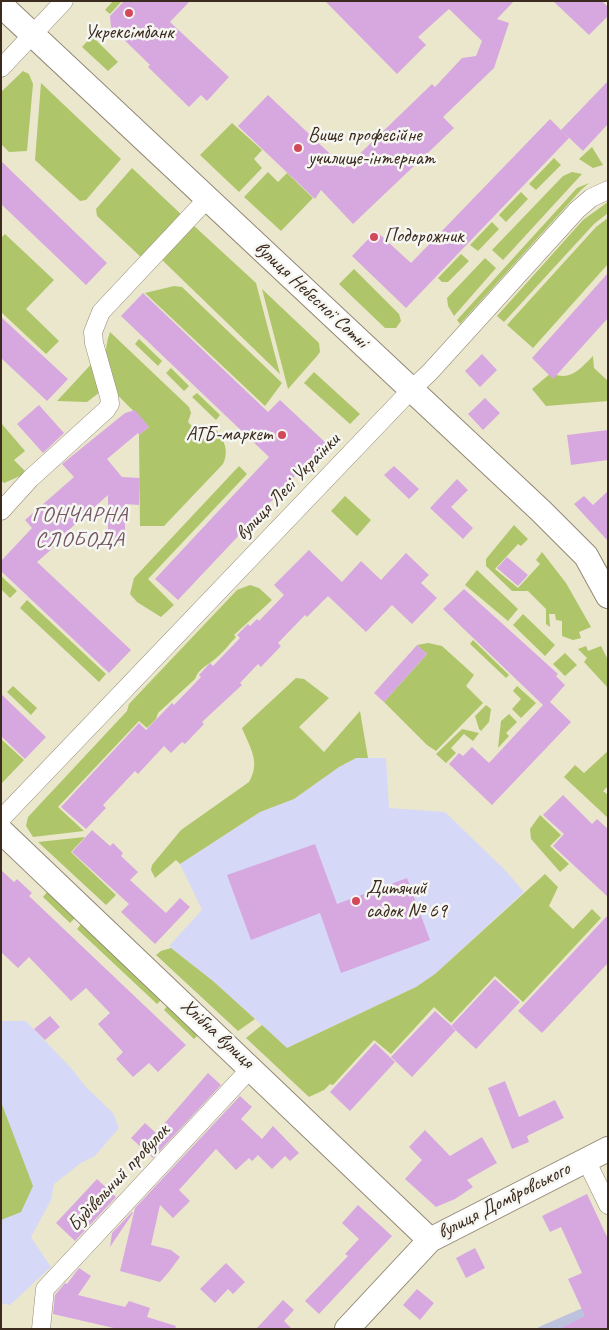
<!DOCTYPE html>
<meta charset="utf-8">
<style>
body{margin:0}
#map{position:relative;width:609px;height:1330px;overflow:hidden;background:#ebe7cd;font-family:Caveat,sans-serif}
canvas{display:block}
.frame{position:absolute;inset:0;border:2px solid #3b2a1e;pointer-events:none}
</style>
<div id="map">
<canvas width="609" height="1330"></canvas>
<div class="frame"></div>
</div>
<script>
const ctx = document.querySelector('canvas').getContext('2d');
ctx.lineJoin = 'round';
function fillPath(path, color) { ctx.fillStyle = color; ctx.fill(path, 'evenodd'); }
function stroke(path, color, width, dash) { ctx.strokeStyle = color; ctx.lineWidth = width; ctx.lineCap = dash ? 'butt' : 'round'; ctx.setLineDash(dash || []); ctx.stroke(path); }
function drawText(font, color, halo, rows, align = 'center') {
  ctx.font = font + ' Caveat,sans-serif'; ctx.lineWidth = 5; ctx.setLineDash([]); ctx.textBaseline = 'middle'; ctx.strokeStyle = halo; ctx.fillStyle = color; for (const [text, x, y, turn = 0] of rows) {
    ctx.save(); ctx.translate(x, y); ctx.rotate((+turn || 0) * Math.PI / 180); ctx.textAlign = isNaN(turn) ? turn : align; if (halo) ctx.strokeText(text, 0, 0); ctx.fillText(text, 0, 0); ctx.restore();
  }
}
const built = new Path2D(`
 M356,758H386L389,808L445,812L504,869L524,892L435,974L416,987L287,1048L213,981L171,948L170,945L202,910L180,864L260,812L294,799L339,767Z
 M1,1021H26L72,1069L86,1087L113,1113L119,1128L95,1156L81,1163L54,1184L51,1200L31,1237L51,1267L10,1305L1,1303Z`);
const industrial = new Path2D(`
 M608,1297V1329H536L541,1326Z`);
const green = new Path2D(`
 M113,1H122L110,14L105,10Z
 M92,36L118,62L108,71L82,47Z
 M23,71L29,74L33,84L27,151L9,152L1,144V92Z
 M41,83L121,159L86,200L80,201L35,160Z
 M232,123L262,150L254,159L262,168L239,192L200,155Z
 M592,147L603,165L593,168L579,159Z
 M554,158L561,165L536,190L529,184Z
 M132,168L184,217L143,259L97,216L96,209Z
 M268,172L278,182L287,173L313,198L281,231L244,197Z
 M572,172L582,174L503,260L492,250L563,176Z
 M589,183L581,190L460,324L457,320L577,188Z
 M521,192L528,199L506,222L499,215Z
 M608,202V213L594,224L504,322L497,316L583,220Z
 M608,218V264L533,348L507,325L596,227Z
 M492,222L499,229L478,251L470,245Z
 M192,224L256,283L280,374L160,258Z
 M5,234L54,280L26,309L59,341L46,354L1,312V238Z
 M461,254L469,261L448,282H442L438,278Z
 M485,258L496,268L454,316L448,306L447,298Z
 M354,269L399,314L401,321L396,328H385L339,284Z
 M174,286L182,287L282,383L265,406L145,293Z
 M262,289L319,343L320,352L317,356L288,389Z
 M110,332L189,407L191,413L188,422L205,440L216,430C225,440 229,452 223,464L164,526H140L139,435L149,427C142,418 117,396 114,390C105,372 103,350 110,332Z
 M139,339L162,361L158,366L135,344Z
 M593,356L594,368L608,381V401L546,406L532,389L551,373C570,382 580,369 593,356Z
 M96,359L104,389L87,402L57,401Z
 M171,368L189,386L184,391L166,373Z
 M314,372L360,414L350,424L304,383Z
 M197,393L220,415L216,420L192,397Z
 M1,423L25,451L14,460L27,473L4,483L1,480Z
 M239,466L247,474L148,579L174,605L161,617L137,602L130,594L134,578Z
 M345,496L371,520L357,536L331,511Z
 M514,525L528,539L521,546L518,544L495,569L518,588L540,564L536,560L542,552L566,583L591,627L579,632L581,638L573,640L562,636V621L556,620L555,614H549L550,627L546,624V609L528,591H512L486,566V559Z
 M477,570L518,609L508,621L465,585Z
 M1,576L17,591L10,598L1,589Z
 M250,585L259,588L272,600L234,635L236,637C229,644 223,653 215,659C207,666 199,668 195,679L158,713L156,719L147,728L139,721L58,807L84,831L33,837L26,826L28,817L127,711L129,704L237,590Z
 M27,600L106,674L99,682L20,608Z
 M523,614L555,645L545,656L513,625Z
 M473,640L509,675L506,678L470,644Z
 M428,643L442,646L474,675L466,686L483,703L436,751L427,745L384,702L427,654L417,645Z
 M586,646L588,651L601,646L608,660V688L584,662L587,658L578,649Z
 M565,653L577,665L565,676L553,664Z
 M296,678L304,679L329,698L299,727L324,752L360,711L368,758H356L339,767L294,799L260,812L180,864L176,860L155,878L151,870L152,865L181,830L249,782C261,762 250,748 242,728Z
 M13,686L37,708L31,715L7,692Z
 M517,686L536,703L521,718L512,709L521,699L513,691Z
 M486,705L491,709L489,722L481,731L479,729L475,716Z
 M509,714L517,722L506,733L509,736L498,748L501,721Z
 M462,729L479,733L473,741L464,734L451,748L456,753L446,763L436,754Z
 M1,739L24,760L1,784Z
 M608,751V786L603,791L608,795V818L564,777L575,765L584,773Z
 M540,815L561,835L550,846L569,864L560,872L531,839L530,829Z
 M85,837L71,852L116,895L106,905L38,842Z
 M545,874L558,887L549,906L573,929L592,909L601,918L523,1002L495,976L451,1023L434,1007L391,1054L374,1040L333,1085L330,1084L324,1090L309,1097L246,1038L262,1025L287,1048L416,987L435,974Z
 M47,892L75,918L70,923L43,897Z
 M81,924L162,999L157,1004L77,929Z
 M171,948L213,981L255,1019L238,1031L156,955L161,951Z
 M168,1005L199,1034L194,1039L164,1010Z
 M1,1102L33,1186L21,1212L1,1220Z`);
const building = new Path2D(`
 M124,1H190L170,22L229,77L207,101L201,95L189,107L148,67L150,65L111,27L110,16Z
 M325,1H514L497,19L509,23L494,68L443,117L454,128L353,224L321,190L315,199L238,126L268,95L345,168L432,84L435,87L462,58L476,56L482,41L449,9L418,37L426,45L397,74Z
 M553,1H602L608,7V16L589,35Z
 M608,81V124L583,151L561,130Z
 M550,119L569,138L406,308L352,256L376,231L411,263Z
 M1,161L107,263L86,285L1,204Z
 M608,273V318L553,379L532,358Z
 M143,293L268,412L280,400L326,443L178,600L155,579L269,457L121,316Z
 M1,317L68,379L47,401L1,358Z
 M482,354L497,370L480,387L465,371Z
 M485,398L500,413L483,430L468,414Z
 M39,405L64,433L43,453L17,424Z
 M135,410L149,427L139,435L138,433L107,459L122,477L140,478L139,505L125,504V544H108V495L60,538L62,540L37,562L131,650L109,673L1,571V561L32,528L25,520L74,477L62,464L125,413Z
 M608,430V460L571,465L567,435Z
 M394,466L419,489L409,499L384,475Z
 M457,479L468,490L451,507L473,528L463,539L430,508Z
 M608,491V541L574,504L584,496L593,505Z
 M309,550L342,582L361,561L381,580L406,553L429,575L421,583L437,598L412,624L392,605L366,632L328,596L307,617L305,615L278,643L281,646L261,667L258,664L240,683L242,685L202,722L204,724L185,744L182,742L171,753L164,746L138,774L135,771L103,805L106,808L86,829L61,807L139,723L146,730L172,703L174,705L201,677L199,675L210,663L213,666L240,638L237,635L248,624L250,626L257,619L259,621L284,595L274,585Z
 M507,557L528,575L518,586L497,568Z
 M464,589L558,674L556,676L565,685L550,702L571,722L492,805L449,764L459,753L463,756L472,747L489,763L543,705L443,609Z
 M417,645L427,654L384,702L374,693Z
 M1,694L46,737L25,759L1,736Z
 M563,795L592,824L597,819L608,829V897L553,846L564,834L543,815Z
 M92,830L110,846L113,843L123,853L121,856L138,872L130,880L166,913L180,898L190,907L155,944L121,912L129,904L72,852Z
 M315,844L337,904L407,878L430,940L341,973L320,913L251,940L227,875Z
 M1,870L14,882L17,879L32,893L29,896L186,1045L158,1072L149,1063L133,1077L116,1059L123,1052L98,1024L110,1013L86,988L71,1001L29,957L18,968L1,952Z
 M608,915V963L542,1033L518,1011Z
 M495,979L520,1002L476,1049L451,1026Z
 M435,1011L456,1030L412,1077L391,1057Z
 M50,1016L60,1027L45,1040L34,1029Z
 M375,1043L395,1062L350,1111L330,1092Z
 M208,1073L221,1085L153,1158L131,1138L145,1123L156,1133Z
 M505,1081L519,1117L555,1100L564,1118L527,1136L529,1142L512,1149L488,1088Z
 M240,1096L252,1107L241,1119L262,1139L273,1126L299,1153L290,1161L285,1156L272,1169L258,1155L252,1161L249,1158L236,1170L216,1149L179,1190L190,1201L173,1218L160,1205L151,1245L171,1250L180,1257L168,1273L160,1282L120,1271L135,1208Z
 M425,1130L450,1156L482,1137L497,1163L467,1180L473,1187L455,1199L436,1207L405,1179L422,1160L409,1147Z
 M97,1179L116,1197L75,1241L56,1223Z
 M587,1194L608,1239V1329H559L585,1316L568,1279L582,1273L561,1227L550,1232L542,1216Z
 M358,1205L392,1236L319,1314L305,1301L348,1256L345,1254L359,1239L342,1223Z
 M132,1212L133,1213L110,1247L112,1233Z
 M475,1248L485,1268L466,1278L456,1258Z
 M226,1263L245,1282L233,1294L228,1289L215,1303L200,1289Z
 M79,1268L91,1276L78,1295L125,1307L129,1301L150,1308L147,1317L176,1326L175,1329H118L53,1314L55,1295L65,1283L67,1284Z
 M417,1289L434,1303L420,1320L403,1305Z
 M283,1300L294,1310L284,1321L292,1329H256Z`);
const street = new Path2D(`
 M1,68L64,1
 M1,511L30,479L106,410L110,404L109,396L94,343L93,332L101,312L208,198
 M1,819L411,390L430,372L577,210L591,198L608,190
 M586,1160L608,1205
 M41,1329L45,1289L252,1067`);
const secondary = new Path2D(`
 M1,5L541,511L586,556L608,596
 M1,831L430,1240
 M347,1329L430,1240L608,1149`);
const markers = [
 [129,13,5,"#d1495b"],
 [298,148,5,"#d1495b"],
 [374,237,5,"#d1495b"],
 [282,435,5,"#d1495b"],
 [356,901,5,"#d1495b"]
];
const poiNames = [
 ["Укрексімбанк",129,33,"center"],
 ["Вище професійне",308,136],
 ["училище-інтернат",308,159],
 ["Подорожник",384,237],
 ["АТБ-маркет",272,435,"right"],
 ["Дитячий",366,889],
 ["садок № 69",366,912]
];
const streetNames = [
 ["вулиця Небесної Сотні",311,295,43],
 ["вулиця Лесі Українки",288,487,-46],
 ["Хлібна вулиця",217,1034,43],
 ["Будівельний провулок",119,1178,-47],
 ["вулиця Домбровського",504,1201,-27]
];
const quarterNames = [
 ["ГОНЧАРНА",80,515],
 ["СЛОБОДА",80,540]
];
fillPath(built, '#d6d8f8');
fillPath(industrial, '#bec3dd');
fillPath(green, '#aec56a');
fillPath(building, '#d7a8e0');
stroke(street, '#938876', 19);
stroke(secondary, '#938876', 26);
stroke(street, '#fff', 18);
stroke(secondary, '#fff', 24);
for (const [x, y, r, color] of markers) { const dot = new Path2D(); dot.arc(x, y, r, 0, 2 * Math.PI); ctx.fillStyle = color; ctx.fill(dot); stroke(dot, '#f6f6f2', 2); }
drawText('20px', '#3b2a1e', '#f6f6f2', poiNames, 'left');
drawText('20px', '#3b2a1e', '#f6f6f2', streetNames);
ctx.letterSpacing = '1px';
drawText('22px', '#725662', '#f6f6f2', quarterNames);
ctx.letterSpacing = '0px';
</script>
